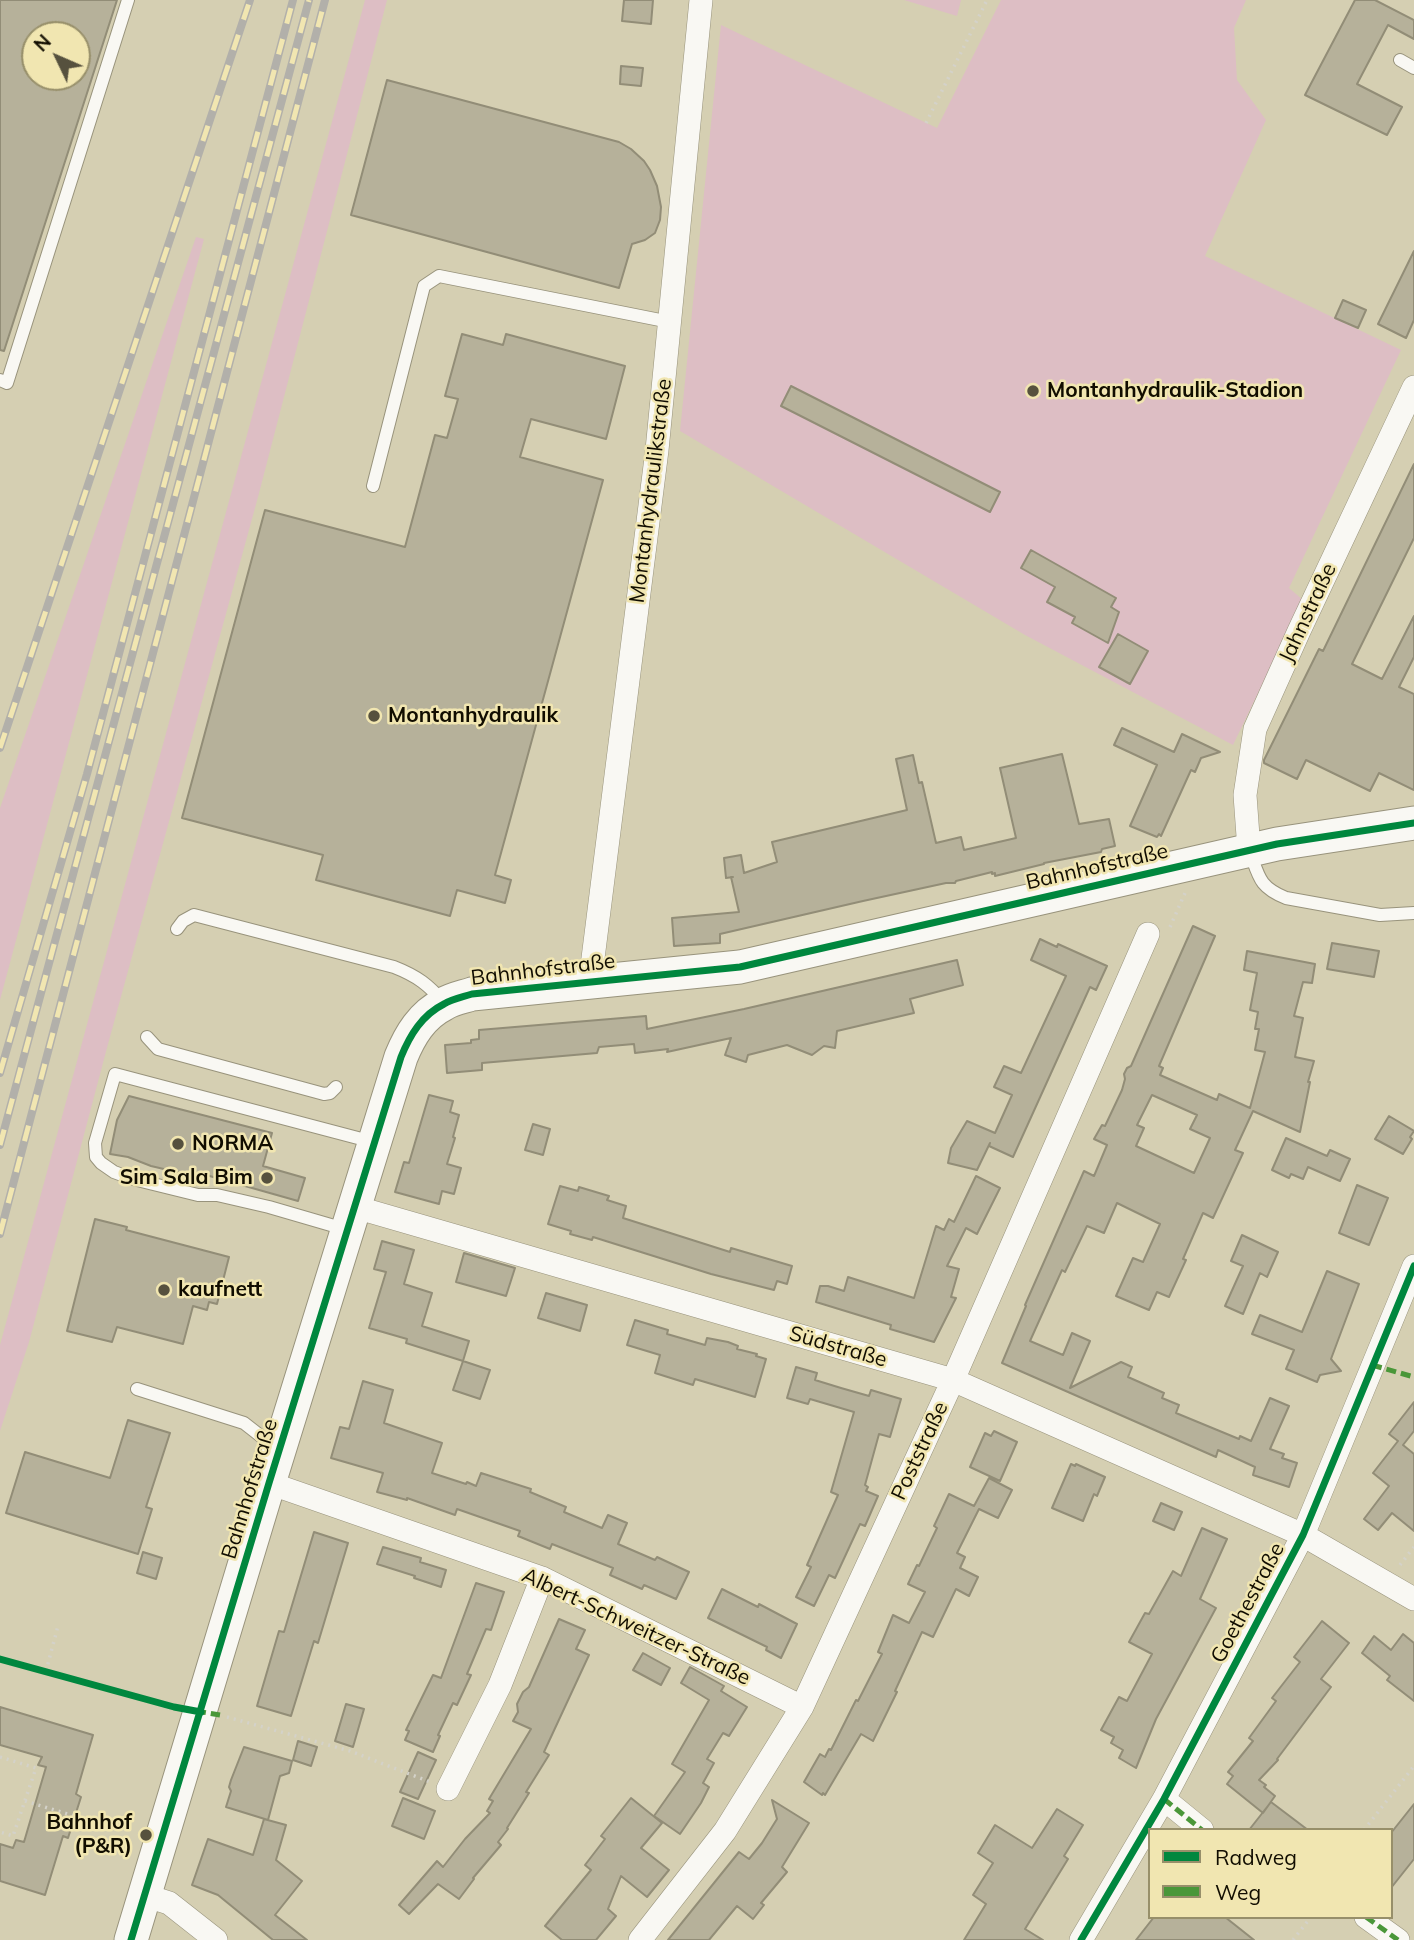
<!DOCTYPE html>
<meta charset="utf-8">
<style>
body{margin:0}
#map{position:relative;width:1414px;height:1940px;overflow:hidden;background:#d5cfb2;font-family:Mulish,sans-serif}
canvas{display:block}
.legend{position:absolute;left:1148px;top:1828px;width:245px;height:91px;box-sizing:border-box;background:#f1e6b1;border:2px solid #978f6a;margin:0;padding:9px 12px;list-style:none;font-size:21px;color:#110d00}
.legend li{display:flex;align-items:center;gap:14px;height:35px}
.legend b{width:35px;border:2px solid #978f6a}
.north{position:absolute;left:21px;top:21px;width:70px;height:70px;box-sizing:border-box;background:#f1e6b1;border:2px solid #978f6a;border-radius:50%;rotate:314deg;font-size:19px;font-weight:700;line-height:28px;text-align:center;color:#110d00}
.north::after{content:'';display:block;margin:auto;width:24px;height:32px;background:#56513e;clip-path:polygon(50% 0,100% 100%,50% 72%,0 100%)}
</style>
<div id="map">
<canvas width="1414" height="1940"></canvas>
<ul class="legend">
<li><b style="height:9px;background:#00873e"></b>Radweg</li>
<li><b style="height:9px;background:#4a9739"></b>Weg</li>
</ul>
<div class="north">N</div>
</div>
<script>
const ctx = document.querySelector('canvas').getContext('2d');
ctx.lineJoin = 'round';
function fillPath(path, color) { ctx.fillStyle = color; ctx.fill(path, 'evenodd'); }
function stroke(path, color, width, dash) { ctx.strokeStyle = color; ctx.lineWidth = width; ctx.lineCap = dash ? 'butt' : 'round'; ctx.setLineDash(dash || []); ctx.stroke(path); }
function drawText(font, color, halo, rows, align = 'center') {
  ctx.font = font + ' Mulish,sans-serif'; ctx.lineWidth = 5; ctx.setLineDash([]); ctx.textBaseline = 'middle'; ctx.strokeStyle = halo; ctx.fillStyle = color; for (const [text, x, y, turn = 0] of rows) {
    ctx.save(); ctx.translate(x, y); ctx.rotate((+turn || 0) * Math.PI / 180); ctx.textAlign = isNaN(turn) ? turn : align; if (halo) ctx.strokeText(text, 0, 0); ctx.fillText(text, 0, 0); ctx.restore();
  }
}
const green = new Path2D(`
 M365,0H387L258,497L108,1044L29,1342L0,1431V1345Z
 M904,0H961L957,16Z
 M1001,0H1246L1234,28L1237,80L1266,120L1205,256L1401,350L1289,588L1303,600L1233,745L1025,635L680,431L721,25L937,128Z
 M196,237L204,239L0,1000V808Z`);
const building = new Path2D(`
 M0,0H117L4,351L0,350ZM35,35H77V77H35Z
 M624,0H653L651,24L622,21Z
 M1355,0H1375L1414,20V39L1388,25L1357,84L1402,107L1387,135L1305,95Z
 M621,66L643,68L641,86L620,84Z
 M387,80L619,142L631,149L644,161L650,170L657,186L661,207L660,220L655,233L645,240L632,244L619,288L351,215Z
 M1414,251V320L1406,338L1378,324Z
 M1343,300L1366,310L1358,328L1335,318Z
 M462,334L503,345L506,334L625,366L606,439L531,419L520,457L603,480L495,875L511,880L505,903L457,890L450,916L316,880L323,855L182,818L265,510L405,547L435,435L447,438L458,399L445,396Z
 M791,386L1000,492L990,512L781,406Z
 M1414,464V538L1352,664L1382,679L1414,616V657L1399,687L1414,694V790L1379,773L1370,791L1306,760L1297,779L1264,763V760L1319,649L1323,651Z
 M1031,550L1116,598L1111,607L1119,612L1108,643L1072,623L1075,617L1047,602L1055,587L1021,568Z
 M1118,634L1148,651L1130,684L1099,667Z
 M1122,728L1174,752L1182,734L1220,752L1201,758L1195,772L1191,770L1161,836L1159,834L1157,837L1130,826L1157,765L1114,745Z
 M1062,754L1079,824L1109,819L1115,846L1102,849L1101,852L1044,863V864L995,876V873L992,874V872L956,881L955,883H946L863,901L720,934V943L674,946L672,918L739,912L731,877H733L726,878L724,858L741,855L744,873L777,862L772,842L907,810L896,759L913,755L919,783L922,782L936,843L961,837L964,850L1016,838L1000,768Z
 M1193,926L1215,936L1159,1066L1163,1068L1160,1075L1217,1100L1219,1094L1250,1108L1265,1052L1255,1050L1259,1029H1255L1258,1012L1250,1010L1257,973L1244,970L1247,951L1315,964L1312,983L1303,982L1294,1016L1303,1018L1295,1057L1314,1061L1308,1082H1310L1300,1132L1253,1111L1235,1150L1243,1153L1213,1218L1203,1213L1183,1259L1186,1260L1169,1297L1157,1292L1149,1310L1116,1296L1133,1258L1143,1262L1160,1224L1117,1203L1104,1233L1087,1226L1065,1272L1062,1270L1030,1341L1063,1355L1072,1333L1090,1341L1070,1388L1121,1362L1132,1367L1128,1377L1164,1393L1162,1398L1179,1405L1176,1413L1239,1439L1240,1436L1251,1441L1270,1398L1289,1406L1270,1449L1284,1454L1282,1458L1297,1463L1289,1487L1253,1475L1255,1467L1218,1450L1216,1457L1002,1363L1026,1306L1025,1305L1084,1171L1094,1176L1107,1145L1094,1139L1102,1125L1105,1126L1122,1090L1125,1079L1124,1074L1127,1068L1131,1066ZM1152,1095L1197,1115L1190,1129L1210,1138L1194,1173L1136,1146L1144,1128L1137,1125Z
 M1040,939L1057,947L1058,944L1107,966L1096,990L1090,987L1013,1157L989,1146L990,1143L977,1170L948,1163L951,1148L967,1121L995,1133L1012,1095L994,1087L1004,1066L1021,1073L1066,976L1031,960Z
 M1332,943L1379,951L1374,977L1327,969Z
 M957,960L963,985L910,999L914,1013L837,1031L835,1048L824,1046L812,1055L787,1045L748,1055L746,1062L725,1055L731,1038L667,1052L668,1049L635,1053L634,1044L599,1047L597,1053L482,1063V1070L447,1073L445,1045L471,1043V1040L479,1039V1030L646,1016L647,1029L744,1009Z
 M429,1095L453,1101L450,1112L459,1115L453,1137L455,1138L447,1164L461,1168L454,1194L442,1191L439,1204L395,1192L404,1162L409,1163Z
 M129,1096L272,1133L263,1166L305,1178L298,1201L199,1173L198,1177L151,1166L128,1157L110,1154L117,1120Z
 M1389,1116L1414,1131L1410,1137L1412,1139L1403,1154L1375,1139Z
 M533,1124L550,1129L543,1155L525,1150Z
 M1286,1138L1327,1156L1330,1150L1350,1159L1340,1181L1308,1167L1303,1179L1291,1174L1289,1178L1272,1170Z
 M976,1176L1000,1188L977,1234L966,1228L947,1266L959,1269L951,1297L956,1298L934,1342L890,1329L891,1325L816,1302L820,1286H828L844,1291L848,1277L914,1298L936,1226L944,1230L949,1219L954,1222Z
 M1357,1185L1388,1198L1369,1245L1339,1233Z
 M560,1186L578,1191L579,1187L609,1196L607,1200L626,1206L623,1218L730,1252L731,1248L792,1266L787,1284L777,1281L774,1290L711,1274L593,1237L592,1240L570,1234L571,1231L548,1224Z
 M95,1219L127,1227L126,1230L229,1257L217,1304L209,1302L207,1310L193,1306L183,1344L117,1327L112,1342L67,1331Z
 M1242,1235L1278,1252L1267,1277L1260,1273L1243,1314L1225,1306L1243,1266L1231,1261Z
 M382,1241L414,1250L404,1284L432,1293L422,1326L469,1341L463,1361L406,1343L407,1339L369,1328L386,1272L374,1269Z
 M464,1253L515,1268L506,1296L456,1282Z
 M1327,1271L1359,1284L1331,1359L1341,1371L1320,1375L1317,1382L1286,1369L1294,1350L1252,1334L1260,1315L1302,1332Z
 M546,1293L587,1305L580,1331L538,1318Z
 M635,1320L668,1330L667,1334L705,1345L707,1338L728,1342L738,1346L737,1349L757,1354L756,1356L766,1359L755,1397L695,1379L693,1385L655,1373L660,1355L627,1345Z
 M463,1361L490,1370L480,1399L453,1390Z
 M796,1367L817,1373L815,1380L841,1388L869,1396L871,1390L901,1399L890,1437L879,1434L865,1485L868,1487L866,1491L878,1496L865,1526L860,1524L835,1578L829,1575L814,1606L796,1597L811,1567L807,1565L838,1495L831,1492L854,1412L810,1399L808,1404L787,1398Z
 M363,1381L393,1390L384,1423L442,1443L432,1473L466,1484L467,1482L476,1486L481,1473L531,1489L530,1492L566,1507L564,1512L602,1528L608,1515L627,1523L618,1544L655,1560L657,1557L689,1572L676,1599L644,1585L642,1589L610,1575L613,1568L552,1544L550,1549L518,1536L520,1531L457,1509L455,1515L407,1498V1500L377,1492L383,1473L331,1458L340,1427L349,1429Z
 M1414,1402V1431L1403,1445L1414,1454V1531L1392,1513L1378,1530L1364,1519L1389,1486L1373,1473L1398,1441L1389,1434Z
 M128,1420L170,1433L146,1507L152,1509L138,1554L6,1513L25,1452L110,1478Z
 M994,1431L1017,1442L1000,1481L970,1467L985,1433L991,1436Z
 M1071,1464L1075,1466L1076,1464L1105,1477L1097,1496L1094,1494L1083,1521L1052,1508Z
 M989,1478L1012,1490L998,1518L979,1509L957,1553L965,1557L960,1568L978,1577L969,1596L956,1589L933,1637L922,1632L895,1691L897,1692L873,1741L861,1734L825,1795L823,1793L822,1795L804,1782L820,1754L825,1757L829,1749L831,1750L856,1700L858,1701L882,1654L878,1652L893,1615L909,1623L925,1592L908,1584L917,1565L919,1566L937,1528L934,1526L949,1494L974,1506Z
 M1161,1503L1182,1512L1174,1530L1153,1521Z
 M1202,1528L1227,1539L1200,1599L1216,1608L1156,1719L1136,1768L1119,1758L1123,1750L1111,1743L1114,1737L1101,1730L1119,1697L1127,1701L1152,1654L1129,1642L1145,1613L1149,1614L1173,1571L1181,1576Z
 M314,1532L348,1543L318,1643L314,1641L291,1716L257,1706L279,1631L284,1632Z
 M383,1547L421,1558L420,1562L446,1570L441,1587L414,1578L415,1576L377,1564Z
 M143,1552L162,1558L156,1579L137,1573Z
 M476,1583L504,1592L491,1630L486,1629L467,1674L471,1675L457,1705L453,1703L438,1735L440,1736L433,1752L405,1740L409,1731L406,1730L433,1675L441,1678Z
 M722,1589L758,1607L759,1604L797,1624L781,1658L766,1650L767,1647L708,1618Z
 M559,1619L585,1630L576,1649L589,1655L544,1752L549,1755L526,1792L529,1793L507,1828L508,1829L498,1842L501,1845L473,1878L474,1879L459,1899L438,1884L409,1914L399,1905L437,1861L443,1867L465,1839L490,1813L487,1811L493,1801L489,1799L531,1729L513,1721L518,1712L517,1704L523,1692L529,1687Z
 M1322,1621L1349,1643L1321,1679L1331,1687L1277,1759L1278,1760L1259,1780L1266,1785L1264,1787L1275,1796L1263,1813L1227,1784L1233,1776L1228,1772L1253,1741L1249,1738L1276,1701L1272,1698L1300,1662L1294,1657Z
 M1403,1634L1414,1643V1701L1387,1680L1390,1676L1362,1653L1374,1636L1391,1650Z
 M643,1653L670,1668L661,1685L633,1670Z
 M690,1667L724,1686L721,1691L747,1707L729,1736L723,1733L707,1759L714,1763L703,1783L709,1787L701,1803L680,1834L654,1816L685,1772L672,1764L709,1700L681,1683Z
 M346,1704L364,1709L353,1747L335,1741Z
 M0,1707L93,1735L76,1794L81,1797L68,1838L63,1836L45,1895L0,1881V1844L13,1848L16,1840L24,1842L46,1767L38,1765L42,1757L0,1745Z
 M298,1741L317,1747L311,1766L293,1760Z
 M244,1747L292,1761L289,1773L280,1776L268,1820L226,1807L231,1791L229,1787L231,1780Z
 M418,1752L436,1760L418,1799L400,1792Z
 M403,1798L435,1811L424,1839L392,1826Z
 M631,1798L662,1823L641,1848L669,1870L647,1897L621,1876L608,1909L616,1916L596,1940H562L545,1926L591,1870L585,1865L605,1839L601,1836Z
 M772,1800L809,1823L782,1867L787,1872L761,1903L764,1905L753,1919L737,1906L709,1940H668L739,1852L749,1859L762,1843L777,1819Z
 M1271,1802L1308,1830H1249Z
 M1414,1804V1859L1391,1888V1833Z
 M1057,1809L1083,1825L1064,1856L1068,1859L1025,1929L1043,1940H964L986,1904L973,1895L993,1863L978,1853L995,1825L1032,1848Z
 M264,1819L286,1825L276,1860L302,1881L275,1915L307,1940H273L218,1895L192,1885L208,1839L253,1855Z
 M1154,1917H1225L1254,1940H1136Z`);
const path = new Path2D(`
 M926,123L987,0
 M1170,927L1185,893
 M1400,1565L1414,1547
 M46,1671L58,1626
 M227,1717L350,1751L430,1782
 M0,1757L36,1768L13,1836L0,1832
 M25,1801L107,1826
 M1364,1830L1414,1766
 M1293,1940L1311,1917`);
const service = new Path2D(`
 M1400,60L1414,68
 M0,380L7,383L128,0
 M373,486L424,286L439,276L670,322
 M1250,852C1259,877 1259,887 1286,898L1380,915L1414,913
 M177,929L183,921L194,915L394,967C417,976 429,985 444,1003
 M147,1037L158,1049L324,1094L330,1093L336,1087
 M348,1230L269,1207L217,1195H198L133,1179L114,1172L101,1163L96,1157L95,1143L115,1074L373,1142
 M137,1389L244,1423L267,1441L278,1445`);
const minor = new Path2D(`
 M1249,850L1245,795L1255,729L1299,631L1414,387
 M590,982L657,450L701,0
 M355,1207L953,1380L1303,1535L1414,1599
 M269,1483L542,1578L802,1707
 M448,1789L500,1685L542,1578
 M1164,1799L1202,1830
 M144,1895L169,1903L216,1940
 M1366,1917L1398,1940
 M640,1940L725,1831L802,1707L953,1380L1148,934
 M1081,1940L1164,1799L1303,1535L1414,1266`);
const secondary = new Path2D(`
 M131,1940L269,1483L401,1057C410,1035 422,1015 444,1004C452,999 463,997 472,994L740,967L1277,844L1414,823`);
const rail = new Path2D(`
 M0,748L250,0
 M0,1073L87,774L293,0
 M0,1145L309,0
 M0,1234L325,0`);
const quiet = new Path2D(`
 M1372,1365L1414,1377
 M196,1711L220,1715
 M1164,1799L1202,1830
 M1366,1917L1398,1940`);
const cycleway = new Path2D(`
 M0,1659L174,1707L201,1712
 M131,1940L269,1483L401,1057C410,1035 422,1015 444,1004C452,999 463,997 472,994L740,967L1277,844L1414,823
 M1081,1940L1164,1799L1303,1535L1414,1266`);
const markers = [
 [1033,391,7,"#56513e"],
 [374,716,7,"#56513e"],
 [178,1144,7,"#56513e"],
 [267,1178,7,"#56513e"],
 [164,1290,7,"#56513e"],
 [146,1835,7,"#56513e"]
];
const poiNames = [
 ["Montanhydraulik-Stadion",1047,391],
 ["Montanhydraulik",388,716],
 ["NORMA",192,1144],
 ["Sim Sala Bim",253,1178,"right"],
 ["kaufnett",178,1290],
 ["Bahnhof",132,1823,"right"],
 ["(P&R)",132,1847,"right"]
];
const streetNames = [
 ["Montanhydraulikstraße",651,491,-83],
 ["Jahnstraße",1308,613,-65],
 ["Bahnhofstraße",1097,867,-13],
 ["Bahnhofstraße",543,970,-7],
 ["Südstraße",838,1347,16],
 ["Poststraße",920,1451,-65],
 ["Bahnhofstraße",250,1489,-73],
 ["Goethestraße",1248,1603,-62],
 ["Albert-Schweitzer-Straße",636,1627,25]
];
fillPath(green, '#ddbec4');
fillPath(building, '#b6b19a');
stroke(building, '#928d77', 2);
stroke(service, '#98937c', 14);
stroke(minor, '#98937c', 24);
stroke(secondary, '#98937c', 35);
stroke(path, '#d4d2c9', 3.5, [2, 5]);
stroke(service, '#f9f8f3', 12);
stroke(minor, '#f9f8f3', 23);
stroke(secondary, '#f9f8f3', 33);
stroke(rail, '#b2b0aa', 8);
stroke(rail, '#f1e6b1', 5, [16]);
stroke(quiet, '#4a9739', 5, [10, 5]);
stroke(cycleway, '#00873e', 7);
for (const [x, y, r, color] of markers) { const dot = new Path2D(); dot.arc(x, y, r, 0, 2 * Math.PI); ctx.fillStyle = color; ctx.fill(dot); stroke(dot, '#f1e6b1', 2.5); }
drawText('bold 21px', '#110d00', '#f1e6b1', poiNames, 'left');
drawText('21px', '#110d00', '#f1e6b1', streetNames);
</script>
